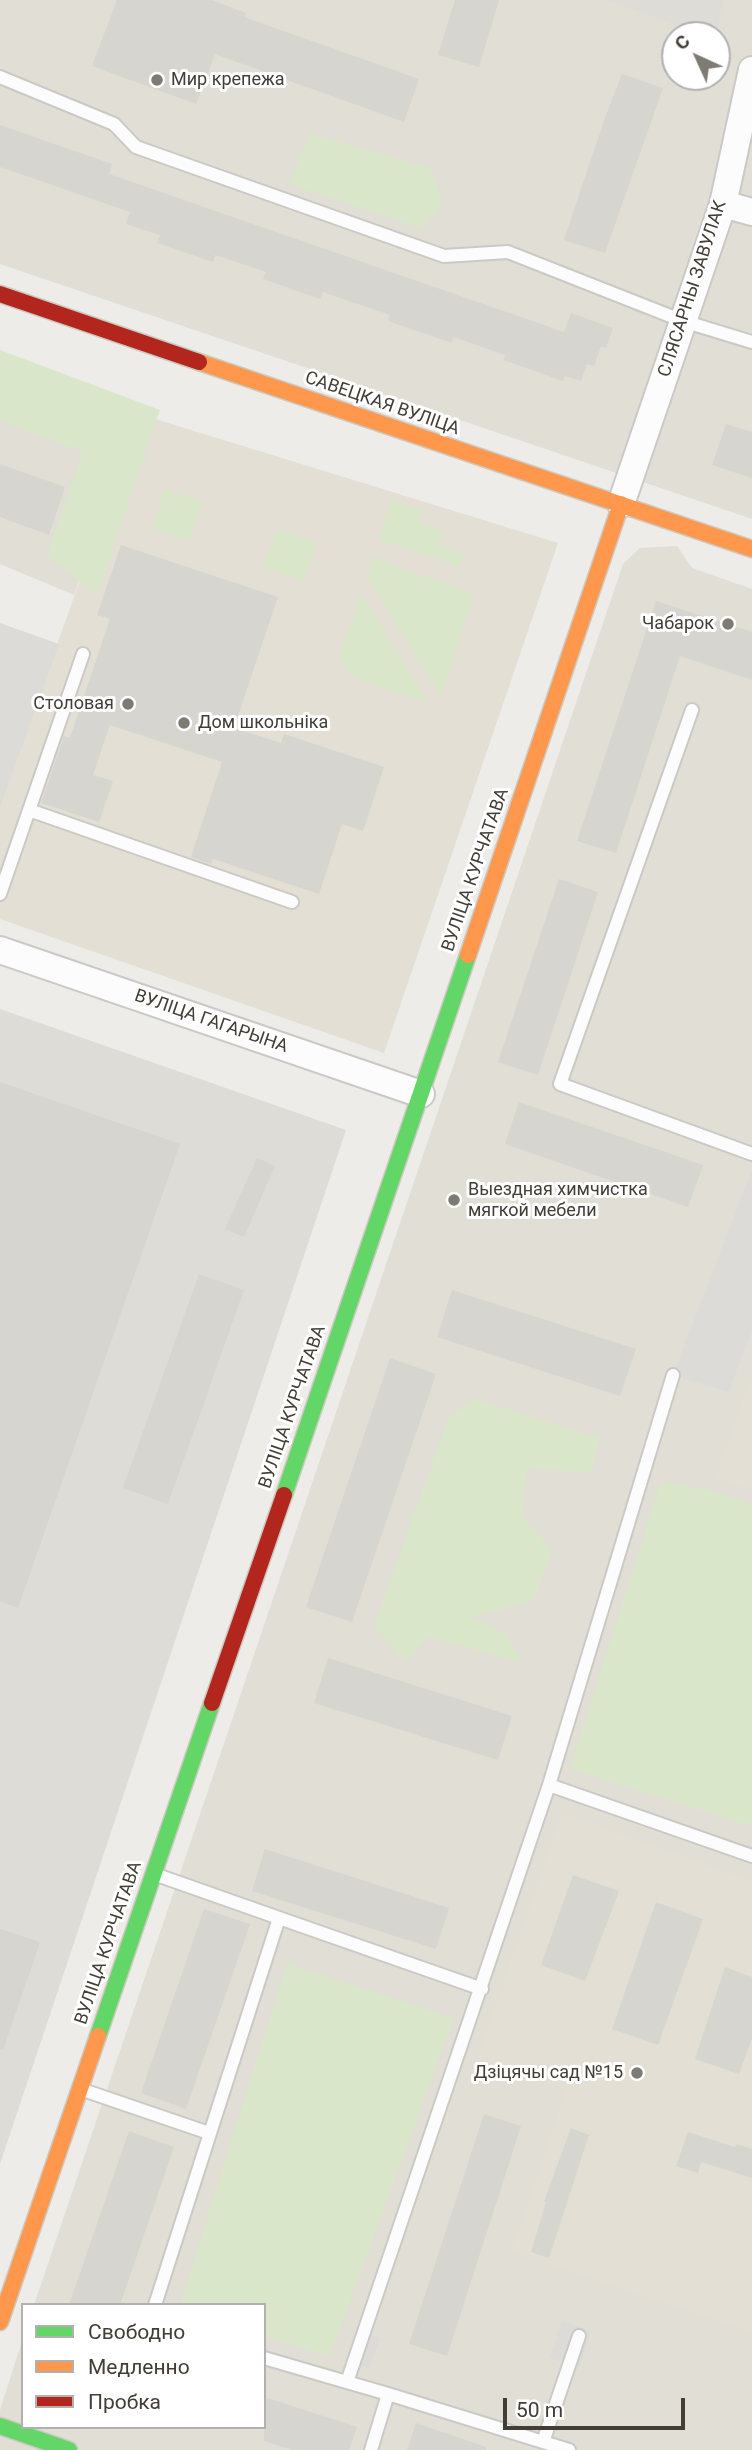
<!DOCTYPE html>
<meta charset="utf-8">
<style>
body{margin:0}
#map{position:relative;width:752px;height:2450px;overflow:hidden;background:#edece8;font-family:Roboto,sans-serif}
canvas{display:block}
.legend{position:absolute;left:21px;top:2303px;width:245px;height:126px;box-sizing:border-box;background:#fff;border:2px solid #b3b1ae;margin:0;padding:9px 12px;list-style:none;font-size:21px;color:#423d35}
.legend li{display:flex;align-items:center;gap:14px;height:35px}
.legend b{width:35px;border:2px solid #b3b1ae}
.north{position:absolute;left:661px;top:21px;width:70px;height:70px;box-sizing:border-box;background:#fff;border:2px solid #b3b1ae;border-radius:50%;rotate:315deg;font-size:19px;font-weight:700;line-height:28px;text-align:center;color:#423d35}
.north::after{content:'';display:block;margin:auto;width:24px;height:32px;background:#7e7a74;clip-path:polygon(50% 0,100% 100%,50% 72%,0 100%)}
.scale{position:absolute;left:503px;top:2398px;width:182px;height:32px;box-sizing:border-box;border:4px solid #423d35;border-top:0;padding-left:9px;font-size:21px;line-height:24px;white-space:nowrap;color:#423d35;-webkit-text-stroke:5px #fff;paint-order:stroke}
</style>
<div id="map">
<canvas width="752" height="2450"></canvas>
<ul class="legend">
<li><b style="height:9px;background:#63d668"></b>Свободно</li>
<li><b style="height:9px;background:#ff974d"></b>Медленно</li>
<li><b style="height:9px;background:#b3261e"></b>Пробка</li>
</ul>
<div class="north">С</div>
<div class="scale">50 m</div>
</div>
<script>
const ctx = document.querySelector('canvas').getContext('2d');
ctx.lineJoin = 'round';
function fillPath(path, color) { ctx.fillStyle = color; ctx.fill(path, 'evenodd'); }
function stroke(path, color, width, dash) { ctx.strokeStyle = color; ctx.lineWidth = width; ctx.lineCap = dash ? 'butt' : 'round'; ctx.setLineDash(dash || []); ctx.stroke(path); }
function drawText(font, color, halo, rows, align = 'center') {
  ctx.font = font + ' Roboto,sans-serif'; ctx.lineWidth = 6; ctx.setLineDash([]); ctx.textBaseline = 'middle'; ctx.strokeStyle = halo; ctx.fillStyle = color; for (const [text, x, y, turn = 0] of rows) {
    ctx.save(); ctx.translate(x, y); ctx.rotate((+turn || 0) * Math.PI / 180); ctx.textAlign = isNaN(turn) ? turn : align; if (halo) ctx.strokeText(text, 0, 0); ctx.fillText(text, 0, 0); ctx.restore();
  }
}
const residential = new Path2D(`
 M0,0H752V519L0,264ZM675,35H717V77H675Z
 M0,356L139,414L74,595L0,564Z
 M677,546L692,568L752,589V2450H0V2410L23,2338V2427H264V2305H34L623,564L640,548Z`);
const industrial = new Path2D(`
 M607,0H724L716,35H703Z
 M0,1009L346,1130L0,2164Z`);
const education = new Path2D(`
 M139,414L558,543L384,1053L0,919V805Z
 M752,1375V1491L715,1477Z
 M562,1813L752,1881V2332L511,2252L567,2090L478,2057Z`);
const green = new Path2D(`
 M311,134L431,168L443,203L422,228L289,184Z
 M0,350L160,410L97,595L47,555L83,452L0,420Z
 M165,489L203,501L190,541L152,529Z
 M392,500L423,511L419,523L444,532L440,545L464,554L459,567L378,539Z
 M277,529L317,543L304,581L263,567Z
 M372,557L474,594L442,697L367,577Z
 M361,594L427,701C403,694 342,683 340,655Z
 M476,1399L600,1439L591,1472L527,1469L522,1516L552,1551L534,1601L470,1617L507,1634L521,1662L428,1637L407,1662L374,1627L449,1417Z
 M661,1482L707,1489L752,1504V1826L570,1769Z
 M287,1964L454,2018L330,2356L264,2337V2305H180Z`);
const parking = new Path2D(`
 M0,623L59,644L0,807Z
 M752,1170V1331L728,1392L673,1375Z
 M562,2321L591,2331L579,2368L550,2358Z
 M357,2330L380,2338L370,2368L347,2360Z`);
const building = new Path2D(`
 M117,0H211L246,13L244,17L419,79L404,122L215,54L196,104L92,66Z
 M455,0H499L479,67L438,55Z
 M622,74L663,88L605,253L564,240L606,115Z
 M0,125L112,164L109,174L564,332L571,313L613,328L606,348L601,346L594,366L587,364L581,381L565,376L563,381L504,360L505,355L453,337L452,343L388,321L390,315L323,292L320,299L263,279L266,272L215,255L213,262L157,243L160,235L126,224L130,212L0,167Z
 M726,424L752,432V478L712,465Z
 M0,464L65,487L49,535L0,517Z
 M121,545L278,597L234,728L281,743L284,734L384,767L363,831L342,824L319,894L213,859L211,864L191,857L222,762L110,725L93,775L113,781L99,822L41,803L64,736L70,738L110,619L97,615Z
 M656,601L752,632V680L680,656L616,853L577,841Z
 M559,879L598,892L538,1075L498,1062Z
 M0,1082L180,1144L18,1608L0,1601Z
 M519,1102L703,1165L688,1207L505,1144Z
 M257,1158L275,1166L244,1237L225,1229Z
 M199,1274L244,1290L168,1504L123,1488Z
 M452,1290L636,1349L620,1396L437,1337Z
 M390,1358L436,1374L352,1622L306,1607Z
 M328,1658L512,1716L498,1760L314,1703Z
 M265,1849L449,1908L436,1949L252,1891Z
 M573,1875L619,1891L585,1981L541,1965Z
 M656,1902L703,1919L658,2045L612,2029Z
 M204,1909L250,1924L186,2109L141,2093Z
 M0,1929L40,1942L3,2050L0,2049Z
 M725,1967L752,1977V2038L739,2074L695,2059Z
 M484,2114L521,2126L447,2356L409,2344Z
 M571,2128L589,2135L549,2258L531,2252L546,2202L544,2201Z
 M129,2131L174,2147L120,2305H69Z
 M688,2132L735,2147L736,2144L752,2149V2178L701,2162L698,2173L676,2166Z
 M264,2397L357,2427L349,2450H292L264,2441Z
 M416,2423L486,2447V2450H407Z`);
const lane = new Path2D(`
 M0,77L114,124L136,147L444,256L508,252L683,321L752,342
 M692,710L560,1084L752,1154
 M29,810L292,902
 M0,894L83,654
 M673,1375L549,1785L752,1856
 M279,1918L482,1989
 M83,2090L209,2133
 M155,2305L279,1918L157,1875
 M264,2358L388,2394
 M347,2382L549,1785
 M543,2442L579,2336
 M371,2450L388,2394L569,2450`);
const street = new Path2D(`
 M723,204L752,212
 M621,504L723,204L752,70
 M0,950L421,1094`);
const fast = new Path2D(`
 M284,1495L468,955
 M98,2036L212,1703
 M0,2426L69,2450`);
const slow = new Path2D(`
 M199,362L752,549
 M468,955L621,504
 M0,2322L98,2036`);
const jam = new Path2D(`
 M0,294L199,362
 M212,1703L284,1495`);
const markers = [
 [157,80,7,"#7e7a74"],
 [728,624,7,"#7e7a74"],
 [128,704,7,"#7e7a74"],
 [184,723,7,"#7e7a74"],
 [454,1200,7,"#7e7a74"],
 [637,2073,7,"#7e7a74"]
];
const poiNames = [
 ["Мир крепежа",171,80],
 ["Чабарок",714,624,"right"],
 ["Столовая",114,704,"right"],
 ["Дом школьніка",198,723],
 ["Выездная химчистка",468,1190],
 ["мягкой мебели",468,1211],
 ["Дзіцячы сад №15",623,2073,"right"]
];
const streetNames = [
 ["СЛЯСАРНЫ ЗАВУЛАК",693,289,-72],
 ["САВЕЦКАЯ ВУЛІЦА",382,404,19],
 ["ВУЛІЦА КУРЧАТАВА",476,870,-71],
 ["ВУЛІЦА ГАГАРЫНА",211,1022,19],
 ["ВУЛІЦА КУРЧАТАВА",293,1407,-71],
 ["ВУЛІЦА КУРЧАТАВА",109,1943,-71]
];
fillPath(residential, '#e1ded5');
fillPath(industrial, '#dedcd7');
fillPath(education, '#e3dfd4');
fillPath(green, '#dae6ca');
fillPath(parking, '#dcdbd7');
fillPath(building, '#d7d5d0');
stroke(lane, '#cbc9c5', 16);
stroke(street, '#cbc9c5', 30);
stroke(fast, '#ccc9bf', 19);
stroke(slow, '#ccc9bf', 19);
stroke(jam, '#ccc9bf', 19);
stroke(lane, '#fcfcfc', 12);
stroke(street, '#fcfcfc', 26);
stroke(fast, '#63d668', 16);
stroke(slow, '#ff974d', 16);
stroke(jam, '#b3261e', 16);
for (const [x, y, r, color] of markers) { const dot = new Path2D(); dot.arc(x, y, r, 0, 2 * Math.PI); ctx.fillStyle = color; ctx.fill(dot); stroke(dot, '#fff', 2.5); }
drawText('18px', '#423d35', '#fff', poiNames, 'left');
drawText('18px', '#423d35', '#fff', streetNames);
</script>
